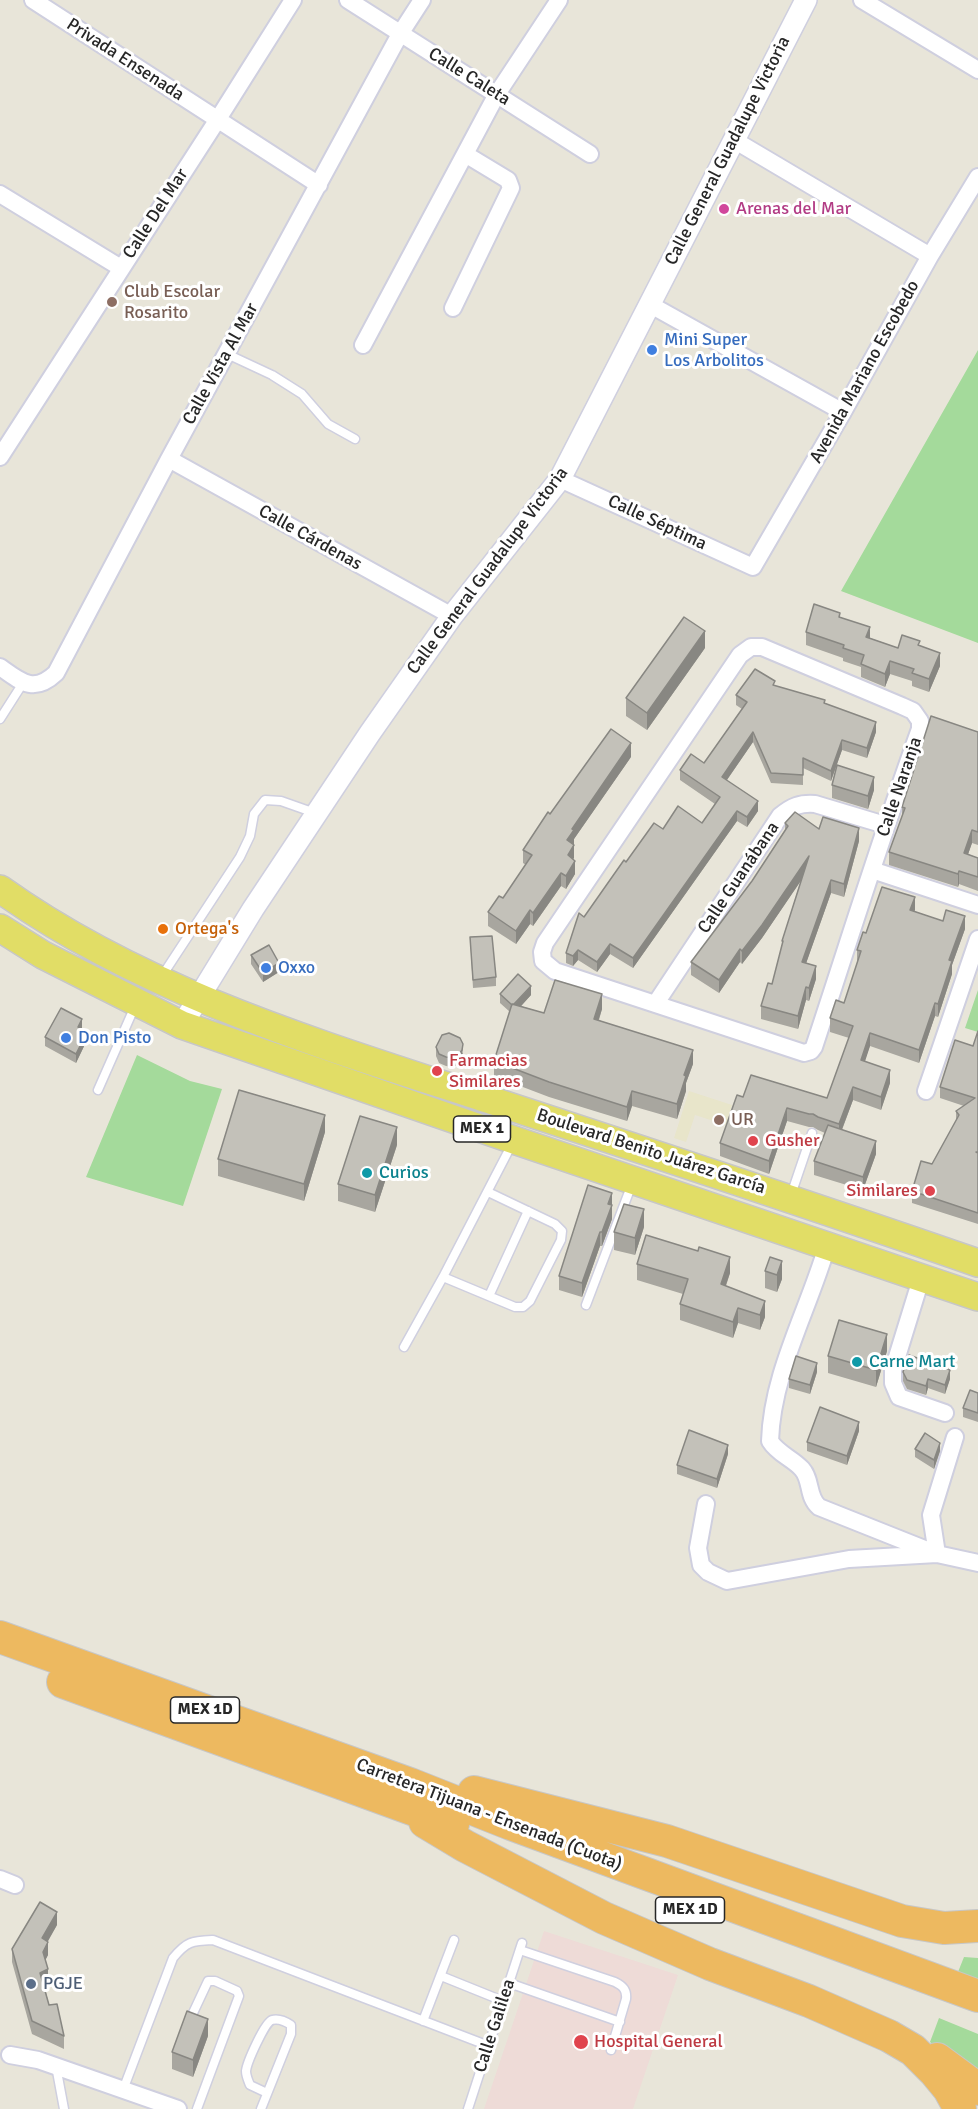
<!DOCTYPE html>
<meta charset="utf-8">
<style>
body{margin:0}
canvas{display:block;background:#e8e5d9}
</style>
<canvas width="978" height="2109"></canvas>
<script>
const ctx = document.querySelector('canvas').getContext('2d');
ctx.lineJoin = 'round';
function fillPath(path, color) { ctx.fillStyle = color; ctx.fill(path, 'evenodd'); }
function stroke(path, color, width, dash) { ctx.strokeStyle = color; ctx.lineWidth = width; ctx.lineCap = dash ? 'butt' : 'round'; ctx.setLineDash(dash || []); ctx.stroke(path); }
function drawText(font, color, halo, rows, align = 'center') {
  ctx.font = font + ' Signika,sans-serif'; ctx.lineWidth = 6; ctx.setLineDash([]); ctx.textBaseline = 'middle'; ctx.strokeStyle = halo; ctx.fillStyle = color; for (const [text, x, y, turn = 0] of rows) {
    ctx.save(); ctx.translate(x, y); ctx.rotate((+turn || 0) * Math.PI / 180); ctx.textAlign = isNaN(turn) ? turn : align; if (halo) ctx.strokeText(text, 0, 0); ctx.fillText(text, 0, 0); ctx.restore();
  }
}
const education = new Path2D(`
 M689,1091L732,1105L726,1125L695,1115L686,1142L674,1138Z`);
const medical = new Path2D(`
 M544,1931L678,1975L633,2109H484Z`);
const green = new Path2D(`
 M978,350V643L841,591Z
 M978,990V1032L965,1028Z
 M137,1055L190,1081L222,1089L183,1206L86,1177Z
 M964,1957L978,1958V1984L956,1977Z
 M939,2018L978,2034V2079L930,2042Z`);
const service = new Path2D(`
 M227,354L272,375L302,394L328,424L355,439
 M0,719L23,683
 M162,976L240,857L250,836L254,814L265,800L281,801L315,813
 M98,1090L135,1006
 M488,1192L555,1224L562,1231L561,1240L530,1301L523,1307H515L443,1277L512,1144
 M791,1195L812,1133
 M489,1296L528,1211
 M586,1305L632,1184
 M404,1347L443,1277
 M520,1950L615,1982C623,1986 627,1990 626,1999L611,2050
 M441,1976L503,2001
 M509,1983L620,2022
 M193,2013L208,1981H215L237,1991L239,1996L197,2109
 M423,2021L454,1940
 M56,2066L64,2109
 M123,2090L173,1958C187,1941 192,1941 213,1940L489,2046
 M261,2109L291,2034V2025C285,2021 279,2018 272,2020C265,2022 247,2062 246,2071C246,2076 248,2080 250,2085L267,2093
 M468,2109L522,1943`);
const minor = new Path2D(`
 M33,0L319,185
 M348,0L590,154
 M862,0L978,70
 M734,140L930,256
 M0,194L121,268
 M649,304L843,412
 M453,308L511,188L508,180L465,154
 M363,345L497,94L559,0
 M0,457L218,119L293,0
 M169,459L452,616
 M560,479L753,567L843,412L930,256L978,177
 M751,647H762L902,706L913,711L920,721V729C882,834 849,941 814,1047L811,1051L804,1053L555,971L543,961L542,952L545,943L740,655Z
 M0,667C21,682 34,694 56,673L169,459L400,34L422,0
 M872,870L978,905
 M656,1003L780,816C792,806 800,803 815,804L885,825
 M926,1091L978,939
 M827,1246C808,1311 772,1373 770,1441C778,1454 792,1458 802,1469C812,1480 807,1497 819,1507L937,1554
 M921,1279L893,1370V1383L899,1397L945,1413
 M706,1504L698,1548L701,1565L708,1572L727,1581L849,1559L937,1554L978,1563
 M937,1554L931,1515L955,1437
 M0,1879L15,1885
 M10,2055L38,2060L178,2109`);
const tertiary = new Path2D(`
 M182,1025L253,909L370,733L452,616L560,479L806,0`);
const primary = new Path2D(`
 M0,889C147,994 323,1045 493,1101C655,1154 817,1207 978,1263
 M0,928L43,955L182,1025L514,1140L978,1297`);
const motorway = new Path2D(`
 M0,1637L410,1784L511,1824L978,1996
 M63,1682L453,1824
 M474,1792L667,1841L902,1921L944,1928L978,1926
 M425,1822L465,1846L604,1918L710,1964L809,2001L889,2036L913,2050L935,2072L949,2089L960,2109
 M937,2059L978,2089`);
const wall = new Path2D(`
 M840,617L870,638L898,648L920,646L940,666L929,692L912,686V681L890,674L885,687L861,677V667L843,661V658L806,645V632Z
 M705,648L647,730L626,716V698Z
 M775,686L825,703L876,732L867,758L842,750L831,781L803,768V785L771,783L753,742L727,780L758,811L747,827L737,821L633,968L610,954L597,972L578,960L573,966L566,963V953L584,917L626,862L663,829L702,823L715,804L680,780V770L704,763L742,709L736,705V695Z
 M978,732V845L972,843L968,854L978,858V891L959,884L958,887L889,865V852L902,816V807Z
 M631,757L574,839L573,859L575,874L566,889L561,886L533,926L530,924L516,944L488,926V912L503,898L526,865L523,863V850L550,814Z
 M832,785L874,790L868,809L832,798Z
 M785,823L819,829L859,841L844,897L831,893L806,963L816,979L809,1001L806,1000L798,1029L761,1019V1006L772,984L782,947V941L801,880L762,938L742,964L740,962L719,993L691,975V962L752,881L785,830Z
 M915,910L914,911L965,929L952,965V974L938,1017L935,1016L919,1063L870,1046L864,1062L890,1083L881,1110L853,1100L842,1130L876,1154L863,1190L814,1175V1161L825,1133L818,1130L813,1127H809L787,1121L769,1174L720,1156V1143L743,1097L827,1098L849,1038L830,1032V1018L844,1003L857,963V950L866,933Z
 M470,937L496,977V986L473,988Z
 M251,955L279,972L263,982L251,964Z
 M500,994L531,995L521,1006L544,1013L602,1009L599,1020L693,1064L686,1083V1091L677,1119L632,1106L627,1121L549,1097L494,1076V1061L510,1012L500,1003Z
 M82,1028L87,1040L76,1063L45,1046V1037Z
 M978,1031V1224L912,1203V1191L932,1164L956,1121V1111L964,1106L940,1098V1087L973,1046Z
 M436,1047L463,1053L462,1059L458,1065L452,1067L446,1066L439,1063L436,1056Z
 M325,1132L304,1201L218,1176V1159Z
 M397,1145L375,1212L338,1201V1184Z
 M612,1193V1219L602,1246H600L582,1297L559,1290V1276Z
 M644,1227L635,1255L614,1250V1232Z
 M782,1261V1279L777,1292L765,1288V1271Z
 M637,1264L730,1273L726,1286L765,1317L760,1330L738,1323L733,1338L680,1320V1304L683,1294L637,1280Z
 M887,1351L876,1387L828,1373V1356Z
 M817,1372L810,1394L789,1388V1379Z
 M903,1372L950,1379L945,1394L928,1388L926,1395L907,1389L903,1381Z
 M978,1393V1422L963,1417V1408Z
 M859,1431L847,1465L807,1451V1442Z
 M915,1449L940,1451L934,1469L915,1457Z
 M728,1454L717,1488L677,1474V1465Z
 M57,1925L47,1941L48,1955L45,1960L48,1982L44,1984L49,2005L64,2036V2049L32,2034L12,1962V1949Z
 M208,2036L193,2077L172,2069V2052Z`);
const shadedWall = new Path2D(`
 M870,627V640L866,637Z
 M705,631V648L647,730V713Z
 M940,653V666L929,692V679Z
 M890,661V674L885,687V674Z
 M876,722V732L867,758V748Z
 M753,732V742L722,787V777Z
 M842,740V750L831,781V771Z
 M631,743V757L574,839V844L567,853V840L572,829Z
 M874,777V790L868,809V796Z
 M758,801V811L747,827V817Z
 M737,811V821L633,968V958Z
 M859,828V841L844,897V884Z
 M972,830V843L964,866V853Z
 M574,845V858L568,868V855Z
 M809,856V869L762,938L742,964V951Z
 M575,861V874L566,889V876Z
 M959,871V884L958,887V874Z
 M561,873V886L533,926V913Z
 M831,880V893L802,975V962Z
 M915,897V910L910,923V910Z
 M530,910V924L516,944V931Z
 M965,916V929L952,965V974L938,1017V1004L949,960Z
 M610,944V954L597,972V962Z
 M740,949V962L719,993V980Z
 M578,950V960L573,966V956Z
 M279,963V972L263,982V973Z
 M816,966V979L809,1001V988Z
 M531,986V995L513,1015V1006Z
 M806,987V1000L798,1029V1016Z
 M602,994V1009L594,1034V1019Z
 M935,1003V1016L919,1063V1050Z
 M82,1019V1028L78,1036V1027Z
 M87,1032V1040L76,1063V1054Z
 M870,1033V1046L861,1074V1060Z
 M463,1044L462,1059L458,1065L452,1067V1058Z
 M693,1050V1064L686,1083V1091L677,1119V1104L684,1075Z
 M890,1070V1083L881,1110V1097Z
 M853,1087V1100L839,1137V1124Z
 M632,1091V1106L627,1121V1107Z
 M787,1108V1121L769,1174V1161Z
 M325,1115V1132L304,1201V1184Z
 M397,1127V1145L375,1212V1195Z
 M876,1141V1154L863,1190V1177Z
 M612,1193V1219L602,1246V1232L608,1204Z
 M644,1209V1227L635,1255V1238Z
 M600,1232V1246L582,1297V1283Z
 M730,1257V1273L721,1299V1284Z
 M782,1261V1279L777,1292V1275Z
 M765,1301V1317L760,1330V1315Z
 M738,1308V1323L733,1338V1322Z
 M887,1334V1351L876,1387V1370Z
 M817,1363V1372L810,1394V1385Z
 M950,1370V1379L945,1394V1385Z
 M928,1379V1388L926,1395V1386Z
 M859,1422V1431L847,1465V1456Z
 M940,1443V1451L934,1469V1460Z
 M728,1445V1454L717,1488V1479Z
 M57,1912V1925L42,1952V1938Z
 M48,1942V1955L43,1965V1952Z
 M48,1969V1982L40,1986V1973Z
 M208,2019V2036L193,2077V2060Z`);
const building = new Path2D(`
 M814,604L840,613L839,617L870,627L866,637L898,648L902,635L920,641L918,645L940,653L929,679L912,673L914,669L890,661L885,674L861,664L864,655L843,648L844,645L806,632Z
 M684,617L705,631L647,713L626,698Z
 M755,669L775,681L773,685L825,700L824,703L876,722L867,748L842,740L831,771L803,758V775L771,773L753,732L722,777L758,801L747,817L737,811L633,958L610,944L597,962L578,950L573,956L566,953L579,913L584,917L624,860L626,862L654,823L663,829L678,806L702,823L720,797L680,770L691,754L704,763L747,702L736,695Z
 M931,716L978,732V832L972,830L964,853L978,858V877L959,871L958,874L889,852L905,808L902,807Z
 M611,729L631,743L572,829L574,830L567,840L574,845L568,855L575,861L566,876L561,873L533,913L530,910L516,931L488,912L499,896L503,898L532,855L523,850L548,812L550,814Z
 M837,765L874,777L868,796L832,785Z
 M795,812L819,829L823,817L859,828L844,884L831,880L802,962L816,966L809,988L806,987L798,1016L761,1006L768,983L772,984L783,941H782L809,856L762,925L742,951L740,949L719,980L691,962L752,881L788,826L785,823Z
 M882,887L915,897L910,910L943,921L946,910L965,916L949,960L952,961L938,1004L935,1003L919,1050L870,1033L861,1060L890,1070L881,1097L853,1087L839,1124L818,1117L813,1114H809L787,1108L769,1161L720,1143L737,1095L743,1097L751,1075L827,1098L853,1026L830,1018L836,1000L844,1003L861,951L857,950L863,932L866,933Z
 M492,936L496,977L473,980L470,937Z
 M269,945L279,963L263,973L251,955Z
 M518,974L531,986L514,1004H512V1005L500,994Z
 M555,980L602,994L594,1019L693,1050L684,1075L686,1076L677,1104L632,1091L627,1107L549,1082L494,1061L512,1004L544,1013Z
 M61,1008L82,1019L78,1027L87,1032L76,1054L45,1037Z
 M978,1031V1152H976L978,1153V1213L912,1191L921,1161L932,1164L959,1115L956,1111L975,1098L940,1087L955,1040L973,1046Z
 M449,1033L460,1038L463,1044L462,1050L458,1056L452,1058L446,1057L439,1054L436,1047L442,1035Z
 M239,1090L325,1115L304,1184L218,1159Z
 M360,1116L397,1127L375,1195L338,1184Z
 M828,1125L876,1141L863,1177L814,1161Z
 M588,1185L612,1193L608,1204L612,1205L602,1232H600L582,1283L559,1276Z
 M624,1204L644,1209L635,1238L614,1232Z
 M646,1235L698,1251L699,1247L730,1257L721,1284L765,1301L760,1315L738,1308L733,1322L680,1304L688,1279L637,1264Z
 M770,1257L782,1261L777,1275L765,1271Z
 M839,1320L887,1334L876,1370L828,1356Z
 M909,1355L950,1370L945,1385L928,1379L926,1386L907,1380L903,1372Z
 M796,1356L817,1363L810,1385L789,1379Z
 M970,1390L978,1393V1413L963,1408Z
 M820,1407L859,1422L847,1456L807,1442Z
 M689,1430L728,1445L717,1479L677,1465Z
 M925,1433L940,1443L934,1460L915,1449Z
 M40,1902L57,1912L42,1938L48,1942L43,1952L48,1969L40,1973L49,2005L57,2004L64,2036L32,2021L12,1949Z
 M187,2011L208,2019L193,2060L172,2052Z`);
const markers = [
 [724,209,6,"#d1479c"],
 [112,302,6,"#8d6e63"],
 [652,350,6,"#3f7fe0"],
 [163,929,6,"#e8710a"],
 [266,968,6,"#3f7fe0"],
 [66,1038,6,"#3f7fe0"],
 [437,1071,6,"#e0444e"],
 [719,1120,6,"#8d6e63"],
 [753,1141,6,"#e0444e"],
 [367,1173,6,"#0f9aa8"],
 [930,1191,6,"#e0444e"],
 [857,1362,6,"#0f9aa8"],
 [31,1984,6,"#5c6f8a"],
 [581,2042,8,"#e0444e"]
];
const shields = [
 [482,1129,57],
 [205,1710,69],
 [690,1910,69]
];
const shieldNames = [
 ["MEX 1",482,1129],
 ["MEX 1D",205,1710],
 ["MEX 1D",690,1910]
];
const streetNames = [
 ["Privada Ensenada",125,60,33],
 ["Calle Caleta",469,77,32],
 ["Calle General Guadalupe Victoria",728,151,-63],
 ["Calle Del Mar",156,214,-57],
 ["Calle Vista Al Mar",221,364,-61],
 ["Avenida Mariano Escobedo",865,372,-61],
 ["Calle Séptima",657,523,25],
 ["Calle Cárdenas",310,538,29],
 ["Calle General Guadalupe Victoria",488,571,-53],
 ["Calle Naranja",900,787,-71],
 ["Calle Guanábana",739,878,-56],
 ["Boulevard Benito Juárez García",651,1152,18],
 ["Carretera Tijuana - Ensenada (Cuota)",489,1815,21],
 ["Calle Galilea",495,2026,-72]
];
const hotelNames = [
 ["Arenas del Mar",736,209]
];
const educationNames = [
 ["Club Escolar",124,292],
 ["Rosarito",124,313],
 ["UR",731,1120]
];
const shopNames = [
 ["Mini Super",664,340],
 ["Los Arbolitos",664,361],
 ["Oxxo",278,968],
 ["Don Pisto",78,1038]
];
const foodNames = [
 ["Ortega's",175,929]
];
const healthNames = [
 ["Farmacias",449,1061],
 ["Similares",449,1082],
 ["Gusher",765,1141],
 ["Similares",918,1191,"right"],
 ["Hospital General",594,2042]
];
const cultureNames = [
 ["Curios",379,1173],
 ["Carne Mart",869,1362]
];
const serviceNames = [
 ["PGJE",43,1984]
];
fillPath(education, '#e8e5ca');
fillPath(medical, '#eedbd7');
fillPath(green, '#a4da9b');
stroke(service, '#cfcfdf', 11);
stroke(minor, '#cfcfdf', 20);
stroke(tertiary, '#cfcfdf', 24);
stroke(primary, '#c7c7c7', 30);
stroke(motorway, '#c7c7c7', 34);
stroke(service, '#fff', 8);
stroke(minor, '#fff', 16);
stroke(tertiary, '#fff', 21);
stroke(primary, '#e1dd66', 27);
stroke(motorway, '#edb960', 32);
fillPath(wall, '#a8a69f');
fillPath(shadedWall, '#888782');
fillPath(building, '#c3c1b9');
stroke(building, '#888782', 1.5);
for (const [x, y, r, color] of markers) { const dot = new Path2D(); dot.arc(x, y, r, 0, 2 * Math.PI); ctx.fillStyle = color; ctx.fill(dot); stroke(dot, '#fff', 2); }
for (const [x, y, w] of shields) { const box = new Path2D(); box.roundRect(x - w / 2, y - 13, w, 26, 4.5); ctx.fillStyle = '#fff'; ctx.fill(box); stroke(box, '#272727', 1.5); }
drawText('bold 16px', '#272727', null, shieldNames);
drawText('18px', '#272727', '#fff', streetNames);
drawText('18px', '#b23c85', '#fff', hotelNames, 'left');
drawText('18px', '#785e54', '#fff', educationNames, 'left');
drawText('18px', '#366cbe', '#fff', shopNames, 'left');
drawText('18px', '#c56008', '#fff', foodNames, 'left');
drawText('18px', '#be3a42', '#fff', healthNames, 'left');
drawText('18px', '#0d838f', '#fff', cultureNames, 'left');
drawText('18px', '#4e5e75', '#fff', serviceNames, 'left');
</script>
